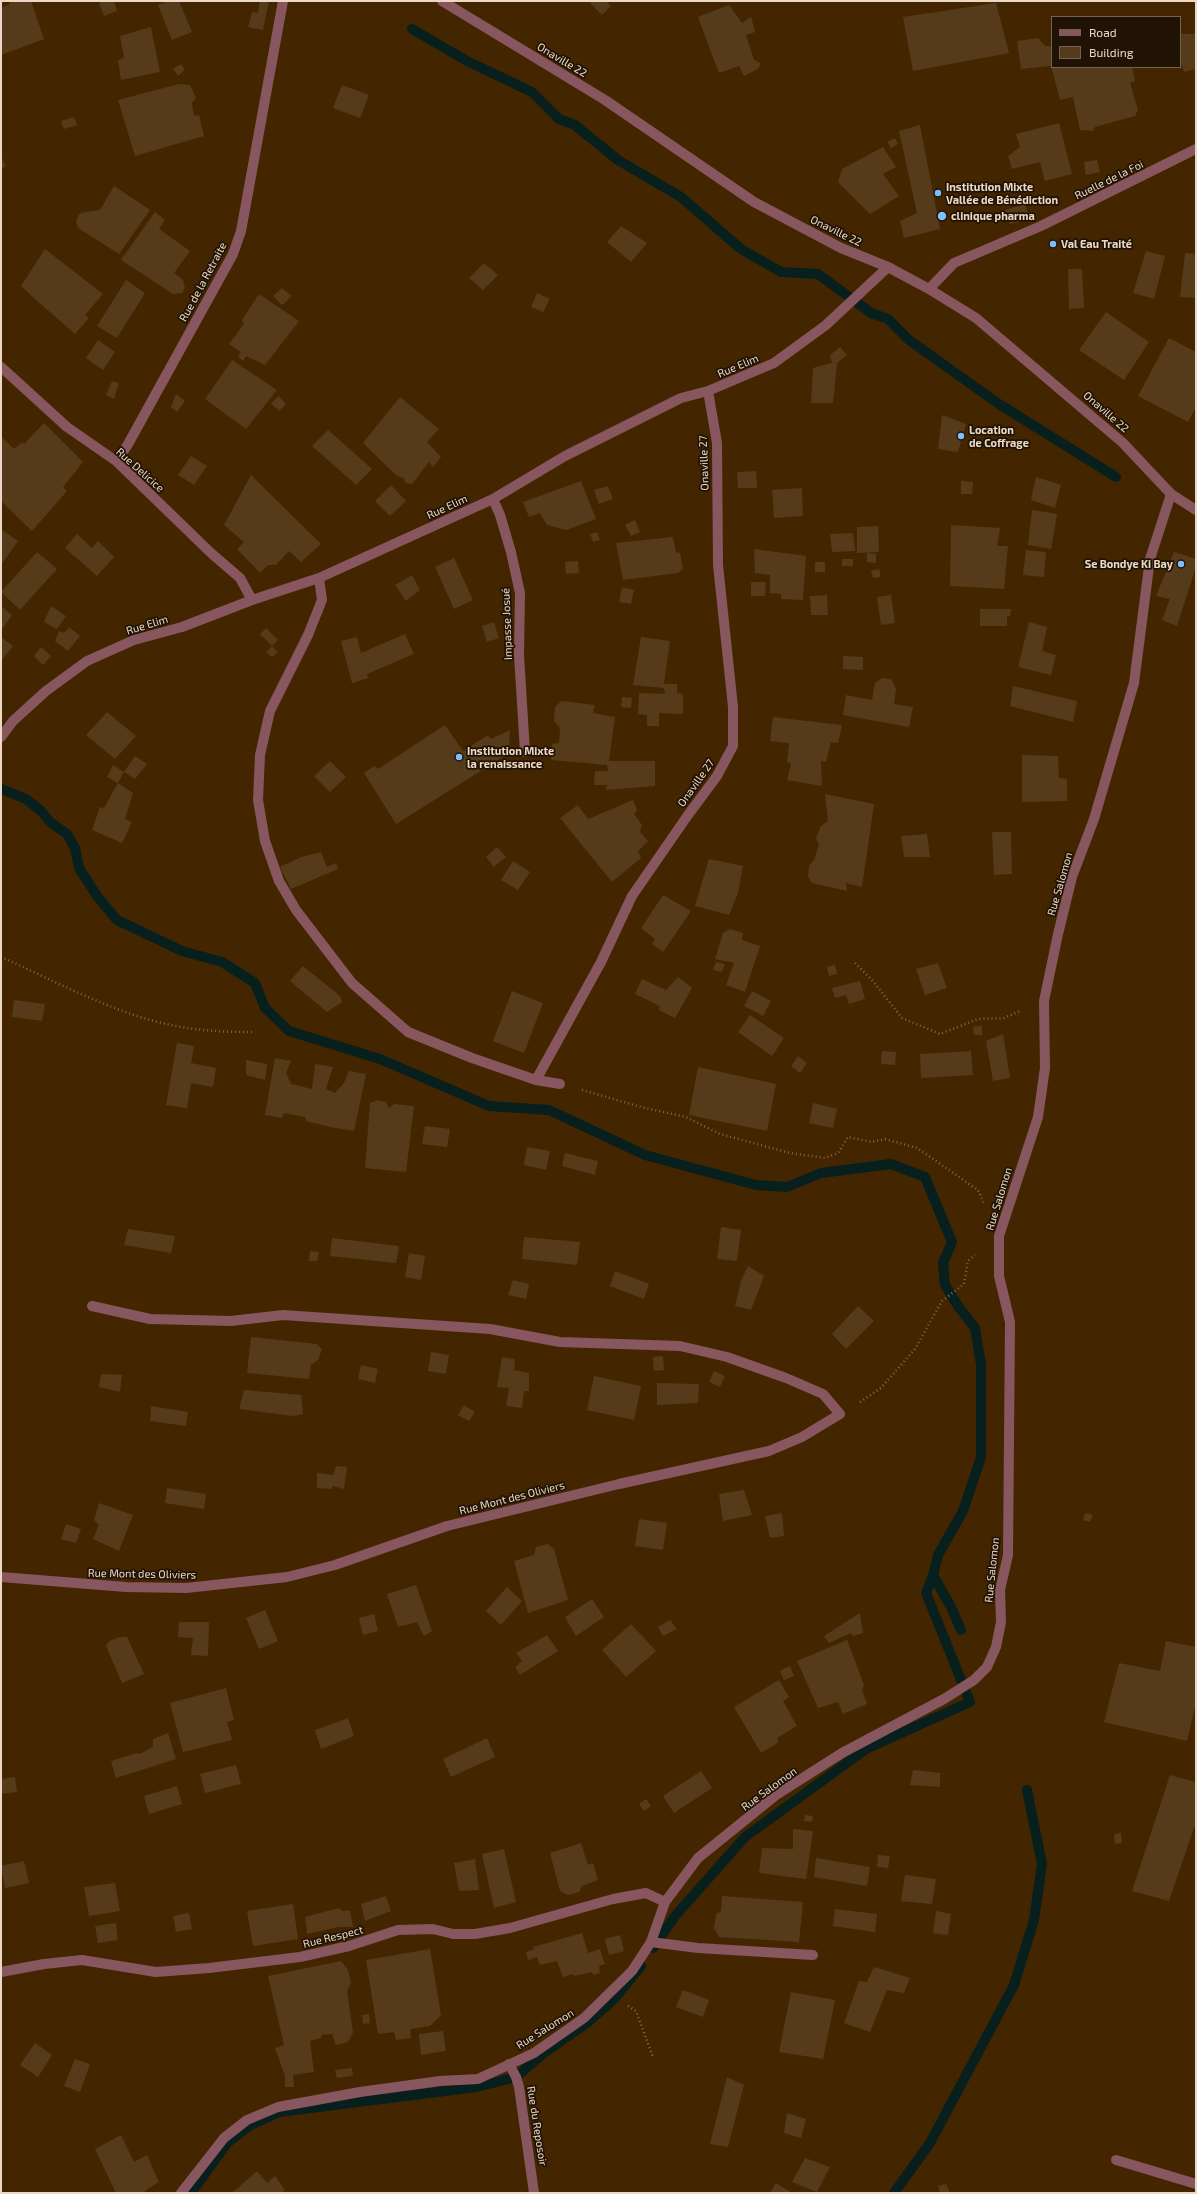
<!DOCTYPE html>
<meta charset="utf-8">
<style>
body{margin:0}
#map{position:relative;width:1197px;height:2194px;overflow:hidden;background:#432600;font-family:"Exo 2",sans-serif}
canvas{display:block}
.frame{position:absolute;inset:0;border:2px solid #ebd8c5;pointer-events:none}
.legend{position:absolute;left:1051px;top:16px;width:130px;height:52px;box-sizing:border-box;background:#201305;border:1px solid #716252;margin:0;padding:5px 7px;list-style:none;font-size:12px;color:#ebd8c5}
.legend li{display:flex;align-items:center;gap:8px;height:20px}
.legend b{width:20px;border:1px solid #716252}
</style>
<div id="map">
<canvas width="1197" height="2194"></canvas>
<div class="frame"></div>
<ul class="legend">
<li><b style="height:5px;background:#88565f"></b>Road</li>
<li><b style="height:11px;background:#563b1b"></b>Building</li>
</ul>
</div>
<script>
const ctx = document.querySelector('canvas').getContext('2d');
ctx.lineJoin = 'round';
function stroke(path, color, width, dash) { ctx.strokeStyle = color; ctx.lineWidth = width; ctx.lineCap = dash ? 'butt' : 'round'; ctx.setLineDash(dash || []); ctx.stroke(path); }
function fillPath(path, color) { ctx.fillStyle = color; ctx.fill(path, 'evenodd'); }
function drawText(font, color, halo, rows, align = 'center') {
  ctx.font = font + ' "Exo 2",sans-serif'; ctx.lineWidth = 3.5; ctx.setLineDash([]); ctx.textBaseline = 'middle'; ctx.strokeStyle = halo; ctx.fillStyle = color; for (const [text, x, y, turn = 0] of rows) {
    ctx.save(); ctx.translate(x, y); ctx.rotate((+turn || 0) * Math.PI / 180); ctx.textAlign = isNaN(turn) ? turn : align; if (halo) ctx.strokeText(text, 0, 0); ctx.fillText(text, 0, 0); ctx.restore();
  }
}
const stream = new Path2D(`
 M412,29L467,61L532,92L559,119L575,125L618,160L681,197L741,249L781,272L818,274L871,313L888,319L909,340L999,404L1116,477
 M1,789L26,799L42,812L50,822L67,834L75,848L79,868L97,896L117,920L182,951L222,962L255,983L265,1008L289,1031L380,1059L489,1106L549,1110L645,1155L756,1185L787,1187L821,1173L891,1164L925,1177L952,1242L943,1263L945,1285L958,1306L975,1328L981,1364V1457L963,1511L938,1555L933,1575L951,1607L961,1630
 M653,1948L675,1916L745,1837L866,1749L970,1702L926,1593L933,1575
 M191,2193L227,2143L249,2126L279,2112L477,2087L516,2077L544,2053L587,2023L614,1999L641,1966
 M894,2193L930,2143L1014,1985L1034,1920L1042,1864L1027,1790`);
const building = new Path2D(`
 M9,1H31L44,39L1,55V8L10,4Z
 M104,1H114L117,11L104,16L99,3Z
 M169,1H179L192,32L172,40L158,5Z
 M260,1H269L263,30L248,27L252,12L258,13Z
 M592,1H606L611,6L602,15L590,3Z
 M996,3L1009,53L913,71L903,17Z
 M729,5L742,23L751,17L755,32L746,35L754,60L761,63L758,69L744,76L739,66L719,73L698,17Z
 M151,27L160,72L121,80L118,60L124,58L120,36Z
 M1180,34H1196V69L1184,72L1180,60Z
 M1038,38L1045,46H1052V67H1132L1135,81L1130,83L1138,110L1135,116L1095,127L1093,131L1080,130L1073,97L1060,100L1051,66L1021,69L1017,41Z
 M181,64L185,70L178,76L173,69Z
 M179,84L190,85L196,98L192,103L194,116L199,115L204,136L135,156L118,100Z
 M342,85L369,95L360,118L333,108Z
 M74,117L77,125L64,129L61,121Z
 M1059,123L1072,174L1045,181L1040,162L1012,169L1008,156L1020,147L1016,134Z
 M920,125L940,229L904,238L900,221L917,213L899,131Z
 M895,138L898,144L891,148L887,142Z
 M883,147L896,167L883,174L899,196L870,214L838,182L842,169Z
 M1,157L6,166L1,169Z
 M1097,160L1100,172L1086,175L1084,162Z
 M114,186L150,210L119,254L78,228L76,221L79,214L85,212L100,210Z
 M1025,204L1030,219L1010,224L1005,210Z
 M155,212L165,220L159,229L190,251L174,273L183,280L185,288L182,293L173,294L121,260Z
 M621,226L647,243L631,262L607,242Z
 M45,249L103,294L85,315L89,318L75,334L35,299L21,286Z
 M1146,251L1165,256L1154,299L1133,293Z
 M1185,253L1196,254V298L1180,297Z
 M484,263L498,275L483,290L469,278Z
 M1068,269H1082L1084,308L1069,309Z
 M126,280L145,293L117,338L97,326Z
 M282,288L292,296L282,305L273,296Z
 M537,293L550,299L543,312L531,307Z
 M259,294L299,321L265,365L246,356L243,361L238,357L241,352L229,344L244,324L242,320Z
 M1106,312L1149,342L1124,380L1079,350Z
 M1169,338L1196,352V407L1188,422L1138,396Z
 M98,340L115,352L103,370L86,358Z
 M840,347L847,355L837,363L833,403H811L813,368L832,363L830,355Z
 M232,360L277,390L246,429L205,399Z
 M112,381L119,383L114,399L106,395Z
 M176,394L185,401L177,412L171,407Z
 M279,396L286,404L279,411L271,403Z
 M400,397L439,429L427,442L441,457L433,467L429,462L412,484L405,483L404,478L397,476L363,443Z
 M942,415L966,424L958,452L938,449Z
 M44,423L83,462L63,487L67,491L32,531L1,501V436L14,449L22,442L24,444Z
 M328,430L372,469L356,485L312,446Z
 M191,456L207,466L194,485L178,475Z
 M756,471L757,488H738L737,472Z
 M251,475L321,544L301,562L289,551L276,565H268L260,573L237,549L244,542L224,525Z
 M1036,477L1061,485L1055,508L1031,500Z
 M581,481L596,519L566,530L547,525L540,513L529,517L523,502Z
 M961,481L973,482L972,494H961Z
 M391,485L406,501L390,516L375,501Z
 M608,486L613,499L599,504L594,490Z
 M802,488L803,516L774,518L772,490Z
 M1032,510L1057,514L1051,549L1028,545Z
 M635,520L640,532L631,536L625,525Z
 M951,525L1000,528L997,546H1008L1004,589L950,586Z
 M878,526L879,552L857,553V527Z
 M1,529L18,541L1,565Z
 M597,532L600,540L593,542L590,534Z
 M853,533L855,551L832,552L830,534Z
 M77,534L92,548L98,541L114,557L97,576L65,548Z
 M673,537L676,552L680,553L683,569L678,573L623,580L616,543Z
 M754,549L806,556L803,600L781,599V594L770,593V575L755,573Z
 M1026,550L1046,552L1044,577L1023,575Z
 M37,552L57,569L20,610L1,592Z
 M1174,552L1196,559V567L1177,626L1162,620L1170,599L1156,596Z
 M867,553L876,554V563L867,562Z
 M454,558L473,600L454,609L435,567Z
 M842,559H853V566H842Z
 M578,561L579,573L566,574L565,562Z
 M815,562H825V572H815Z
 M879,569L881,577L873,578L871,571Z
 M412,575L420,590L406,601L395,585Z
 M751,582H766L765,596H751Z
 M622,587L634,590L631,604L619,602Z
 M827,595L828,615H811L810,596Z
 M891,595L895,623L881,625L877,597Z
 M1,606L12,615L1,631Z
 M51,606L66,616L57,629L44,622Z
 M980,609H1011L1010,616H1007V626H980Z
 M494,622L499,638L487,642L482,626Z
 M1029,622L1047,627L1042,651L1056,655L1051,675L1018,667Z
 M69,627L80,636L68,651L55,641L59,631L64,633Z
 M266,628L278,640L272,646L260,634Z
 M405,634L414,654L367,674L368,678L352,683L341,641L357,637L361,653Z
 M1,637L13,646L1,661Z
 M641,637L670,641L664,684H677V693L683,694V714L659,713V726H647V715L638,714L639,693L665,694L664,688L633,685Z
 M272,646L278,652L272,657L266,652Z
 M41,647L51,656L43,665L34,656Z
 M843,656L863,657V670L843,669Z
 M882,678L891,679L896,689L894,704L913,707L909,727L843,715L846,695L872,700L875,683Z
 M1013,686L1077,701L1073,722L1010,706Z
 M622,697L632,698L631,708L621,707Z
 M561,701L595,705L593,713L615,717L609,761H655V786L606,790L607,785H594L595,771H608L607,765L551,760L552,744L559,743L560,728L554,721L555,707Z
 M107,712L136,736L115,759L86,735Z
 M773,717L842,725L838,743L831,742L826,762L821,761L822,786L787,780L791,764L787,762L789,743L770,741Z
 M445,725L463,751L488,735L491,739L510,730L509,751L503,757L396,824L364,773L374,766L378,769Z
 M1022,755L1058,756L1059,778L1067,779V801L1022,802Z
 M135,756L147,764L135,779L124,772Z
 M330,761L346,777L330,792L314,776Z
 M113,765L124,772L118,783L107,777Z
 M118,783L133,793L125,819L132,822L122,843L92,830L100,807L104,808Z
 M825,794L874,804L862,887L846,883L847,891L812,883L808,877L809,866L814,860L819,845L816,838L821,826L828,821Z
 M633,800L637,810L634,814L642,825L640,832L648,841L638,851L641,858L612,882L560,818L578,805L588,819Z
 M992,832H1011L1012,874L994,875Z
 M927,834L930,857H904L901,836Z
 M497,847L506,857L494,867L486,857Z
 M321,852L327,867L336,863L338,869L291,889L280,867L301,857Z
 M709,859L743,866L738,893L729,915L695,906Z
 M513,861L530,872L518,890L501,880Z
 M663,895L691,911L663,952L652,944L655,939L641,928Z
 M730,929L743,933L742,940L760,946L745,992L726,985L734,963L715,959L723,933Z
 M716,962L725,964L722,972L713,970Z
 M938,963L947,988L925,995L916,969Z
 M835,965L837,974L829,976L827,967Z
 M303,966L340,996L342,1002L327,1012L290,981Z
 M678,977L692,988L675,1018L659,1010L660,1006L635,994L642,979L666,990Z
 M860,981L865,999L849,1004L846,995L835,998L832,988Z
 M512,991L543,1003L524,1053L493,1041Z
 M752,991L771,1001L763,1016L744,1006Z
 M14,1000L45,1004L42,1021L12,1017Z
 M750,1015L784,1038L772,1056L738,1032Z
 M982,1026V1035H974L973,1027Z
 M1003,1034L1010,1078L993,1081L986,1041Z
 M177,1043L194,1046L191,1063L216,1068L213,1087L191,1083L187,1108L166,1105Z
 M882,1051L896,1052L895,1065L881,1064Z
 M971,1051L973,1075L921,1078L920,1054Z
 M798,1056L807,1063L800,1073L791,1066Z
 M275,1058L291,1061L286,1073L291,1084L312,1089L315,1064L333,1067L326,1089L335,1093L344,1083L349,1071L366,1074L354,1131L330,1127L306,1121L305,1117L284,1113L282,1118L265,1115Z
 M246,1060L267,1064L265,1080L246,1075Z
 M698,1067L776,1084L767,1131L689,1115Z
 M378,1100L386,1102L389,1108L394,1104L414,1106L406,1172L365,1168L370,1103Z
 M813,1103L837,1109L833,1128L809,1123Z
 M425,1126L450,1129L447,1147L422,1144Z
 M527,1147L550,1151L546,1170L524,1165Z
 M565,1153L598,1161L595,1175L562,1166Z
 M721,1227L741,1230L737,1261L717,1259Z
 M128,1229L175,1236L171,1253L124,1245Z
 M524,1237L580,1242L577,1265L522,1259Z
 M332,1238L399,1246L396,1263L330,1256Z
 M310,1251L319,1252L317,1261H309Z
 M409,1253L425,1256L421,1280L405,1277Z
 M748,1266L764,1276L751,1310L735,1306L741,1281Z
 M615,1271L649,1284L644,1299L610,1286Z
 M513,1280L529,1284L526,1299L508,1295Z
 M858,1306L874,1321L846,1349L832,1334Z
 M251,1337L317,1344L322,1349L318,1360L311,1365L309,1379L247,1373Z
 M431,1352L449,1355L446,1374L428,1371Z
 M663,1356L664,1370L654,1371L653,1357Z
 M502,1357L515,1359L514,1370L529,1373V1391H524L522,1408L506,1406L509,1388L497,1387Z
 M361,1365L378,1369L375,1383L358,1379Z
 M714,1371L725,1376L720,1387L709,1382Z
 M101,1374L122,1375L120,1392L99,1387Z
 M594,1376L641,1386L634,1420L587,1410Z
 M657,1383L699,1384L698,1403L657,1405Z
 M244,1390L301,1395L303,1414L293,1416L239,1409Z
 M464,1405L475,1412L469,1421L458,1415Z
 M151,1406L188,1412L186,1426L150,1421Z
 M336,1466L347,1467L344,1489L333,1486L331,1489L317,1488V1473L333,1475Z
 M167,1488L206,1494L204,1509L165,1503Z
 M744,1490L752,1515L723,1521L719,1494Z
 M99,1503L133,1515L119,1551L93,1539L99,1525L94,1520Z
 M782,1513L784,1536L770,1538L765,1516Z
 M1085,1513L1093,1515L1090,1522L1083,1520Z
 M639,1519L667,1523L663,1550L635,1546Z
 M66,1524L81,1529L76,1543L61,1539Z
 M548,1544L554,1549L568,1600L528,1613L514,1561L534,1555L536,1547Z
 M416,1585L432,1631L424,1636L417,1622L398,1627L387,1594Z
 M507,1587L522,1601L501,1625L486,1611Z
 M592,1599L604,1617L576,1636L565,1617Z
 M265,1610L278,1641L259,1649L246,1618Z
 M860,1613L863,1633L853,1636L851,1633L829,1643L824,1636Z
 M374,1614L378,1631L363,1635L359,1618Z
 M670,1620L677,1629L663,1636L658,1627Z
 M179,1622H209L208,1656L191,1655L193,1638L178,1637Z
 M631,1624L656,1651L626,1677L602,1650Z
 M547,1635L558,1651L520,1675L515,1667L522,1661L516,1653Z
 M120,1637H127L144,1674L122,1683L106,1646L109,1641Z
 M847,1640L864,1685L862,1690L867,1704L843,1714L838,1702L818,1708L797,1661Z
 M1166,1641L1196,1647V1703L1187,1741L1104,1722L1119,1663L1160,1671Z
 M790,1666L794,1676L784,1680L780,1671Z
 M779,1680L789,1697L783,1701L797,1726L777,1738L779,1742L761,1753L734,1707Z
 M226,1688L234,1720L227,1722L232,1740L183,1752L170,1703Z
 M348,1718L354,1736L321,1749L315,1730Z
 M168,1733L176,1759L116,1778L111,1761L137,1753L140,1754L153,1747V1739Z
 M487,1738L495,1757L451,1777L443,1759Z
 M236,1765L241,1784L205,1793L200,1774Z
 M913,1770L940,1773V1787L910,1785Z
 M701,1771L712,1788L674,1813L663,1796Z
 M1170,1775L1196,1782V1822L1169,1901L1132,1891Z
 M15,1777L17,1792L1,1794V1779Z
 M177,1786L182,1804L149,1814L144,1796Z
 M646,1799L651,1806L644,1811L639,1804Z
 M805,1815L813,1816L812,1822L804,1821Z
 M793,1829L813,1831L806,1879L759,1873L762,1848L793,1849Z
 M1121,1833L1122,1843L1115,1844L1114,1834Z
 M581,1843L588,1865L593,1863L598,1880L582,1886L579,1892L568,1895L560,1891L550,1853Z
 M504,1849L516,1902L494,1908L482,1854Z
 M878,1855L890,1856L888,1868L877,1867Z
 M816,1858L870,1867L867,1886L814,1877Z
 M475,1859L479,1890L459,1891L454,1863Z
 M24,1861L29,1883L5,1888L1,1866Z
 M905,1875L936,1879L932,1904L901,1901Z
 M115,1883L120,1911L89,1916L84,1887Z
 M386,1896L391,1911L365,1921L361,1904Z
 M722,1896L803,1902L799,1942L719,1937L714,1928L716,1914L721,1911Z
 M293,1904L298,1939L253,1946L247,1911Z
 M339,1908L343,1911L350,1910L353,1927H338L307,1934L305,1917Z
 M835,1909L877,1914L875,1932L833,1926Z
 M936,1911L951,1914L948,1935L933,1933Z
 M189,1913L192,1929L176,1932L173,1916Z
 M116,1923L118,1940L98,1943L95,1926Z
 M582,1933L588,1953L600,1949L605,1964L599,1966L600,1973L593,1975L592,1972L574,1976L573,1974L563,1977L557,1961L540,1965L537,1957L528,1960L526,1952L535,1949L533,1947Z
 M620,1935L624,1951L609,1955L605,1939Z
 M430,1949L441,2015L430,2026L410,2029L411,2038L396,2040L394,2032L378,2034L366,1960Z
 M341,1961L348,1970L351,1983L347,1991L353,2033L348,2042L336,2045L332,2034L322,2035L321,2038L310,2041L314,2072L293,2075L294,2087H285V2076L275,2048L284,2045L268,1976Z
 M874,1967L910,1978L904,1993L887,1990L870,2032L844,2023L859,1981L867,1982Z
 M683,1990L709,2000L703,2017L676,2007Z
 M791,1992L835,2000L823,2059L779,2052Z
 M369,2014L370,2023L363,2024L362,2015Z
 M443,2031L446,2051L421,2055L419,2034Z
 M35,2043L52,2055L38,2077L20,2065Z
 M75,2059L90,2064L80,2092L64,2086Z
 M352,2068L353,2076L337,2078L335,2070Z
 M727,2077L744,2085L728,2147L710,2144Z
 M787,2113L806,2119L801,2138L784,2133Z
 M121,2135L134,2162L147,2155L159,2182L146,2190L144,2193H116L95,2149Z
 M805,2158L830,2167L817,2192L792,2182Z
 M257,2171L267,2183L275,2176L285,2190L282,2193H232Z
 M776,2183L792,2193H770Z
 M946,2184L950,2193H940L938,2186Z`);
const path = new Path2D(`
 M1,957C55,981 119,1016 176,1026C202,1031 227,1032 252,1032
 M855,963L873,981L902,1018L940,1034L978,1019L1004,1018L1020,1011
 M582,1090L641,1107L686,1117L720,1134L790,1153L825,1158L838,1153L848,1137L872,1142L885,1139L917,1148L978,1190L984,1204
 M860,1402L881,1388L915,1349L942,1301L964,1284L968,1261L975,1255
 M628,2006L636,2011L653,2057`);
const service = new Path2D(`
 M651,1942L698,1948L813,1955`);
const minor = new Path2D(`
 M929,289L954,263L1041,226L1196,149
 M1,367L67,427L116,461L211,553L240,578L252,600
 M116,461L127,446L233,254L241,231L283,1
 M493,499L500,515L511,552L520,593L519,655L525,752
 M319,578L322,600L308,635L270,711L260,755L258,800L265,841L279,881L296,910L352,983L408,1032L472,1058L536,1080L560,1084
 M1,737L13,721L46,691L87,661L134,640L182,627L252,600L319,578L493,499L565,456L681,398L708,391L774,363L826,325L888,267
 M536,1080L601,962L632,896L688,815L717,776L733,746V707L718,565L717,443L708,391
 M1,1577L126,1587L186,1588L287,1577L335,1565L447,1526L619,1484L769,1451L802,1437L840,1414L823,1394L786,1378L727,1357L680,1346L560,1342L490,1329L283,1315L231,1321L150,1319L92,1306
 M1,1972L44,1964L82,1960L156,1972L209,1968L300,1957L349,1946L398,1930L433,1929L453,1934H475L510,1928L613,1899L646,1893L665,1902
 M509,2064L516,2077L519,2087L534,2193
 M1116,2160L1196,2184
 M181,2193L224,2138L247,2120L278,2107L360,2092L440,2081L478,2079L534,2053L584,2018L632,1971L651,1942L665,1902L698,1858L776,1795L842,1753L944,1699L974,1680L987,1667L996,1647L1001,1622L1000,1590L1008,1555L1010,1322L999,1276V1236L1038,1117L1045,1068L1044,1001L1058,934L1072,877L1094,819L1134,683L1150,559L1171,494`);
const tertiary = new Path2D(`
 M442,1L605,100L754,202L841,248L888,267L929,289L976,318L1123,443L1171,494L1196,510`);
const markers = [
 [938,193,4,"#7ebef9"],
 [942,216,5,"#7ebef9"],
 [1053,244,4,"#7ebef9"],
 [961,436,4,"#7ebef9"],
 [1181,564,4,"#7ebef9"],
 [459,757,4,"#7ebef9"]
];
const streetNames = [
 ["Onaville 22",562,60,31],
 ["Ruelle de la Foi",1109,180,-26],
 ["Onaville 22",836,231,26],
 ["Rue de la Retraite",203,282,-62],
 ["Rue Elim",738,366,-23],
 ["Onaville 22",1106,412,41],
 ["Onaville 27",704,463,-92],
 ["Rue Delicice",140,470,42],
 ["Rue Elim",447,507,-25],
 ["Impasse Josué",507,624,-92],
 ["Rue Elim",147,625,-17],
 ["Onaville 27",696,783,-55],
 ["Rue Salomon",1060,884,-74],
 ["Rue Salomon",999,1199,-73],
 ["Rue Mont des Oliviers",512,1498,-14],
 ["Rue Salomon",992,1570,-84],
 ["Rue Mont des Oliviers",142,1574,1],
 ["Rue Salomon",769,1789,-36],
 ["Rue Respect",333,1937,-14],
 ["Rue Salomon",545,2029,-32],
 ["Rue du Reposoir",537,2126,81]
];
const poiNames = [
 ["Institution Mixte",946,187],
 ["Vallée de Bénédiction",946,200],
 ["clinique pharma",951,216],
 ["Val Eau Traité",1061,244],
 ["Location",969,430],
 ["de Coffrage",969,443],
 ["Se Bondye Ki Bay",1173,564,"right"],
 ["Institution Mixte",467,751],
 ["la renaissance",467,764]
];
stroke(stream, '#071f1d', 10);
fillPath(building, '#563b1b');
stroke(path, '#816849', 2.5, [1, 3]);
stroke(service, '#88565f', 10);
stroke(minor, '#88565f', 10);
stroke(tertiary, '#88565f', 10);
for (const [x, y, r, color] of markers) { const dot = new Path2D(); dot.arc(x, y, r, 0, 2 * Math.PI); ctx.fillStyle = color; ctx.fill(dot); stroke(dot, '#201305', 1.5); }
drawText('11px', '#ebd8c5', '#201305', streetNames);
drawText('bold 11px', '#ebd8c5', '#201305', poiNames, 'left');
</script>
